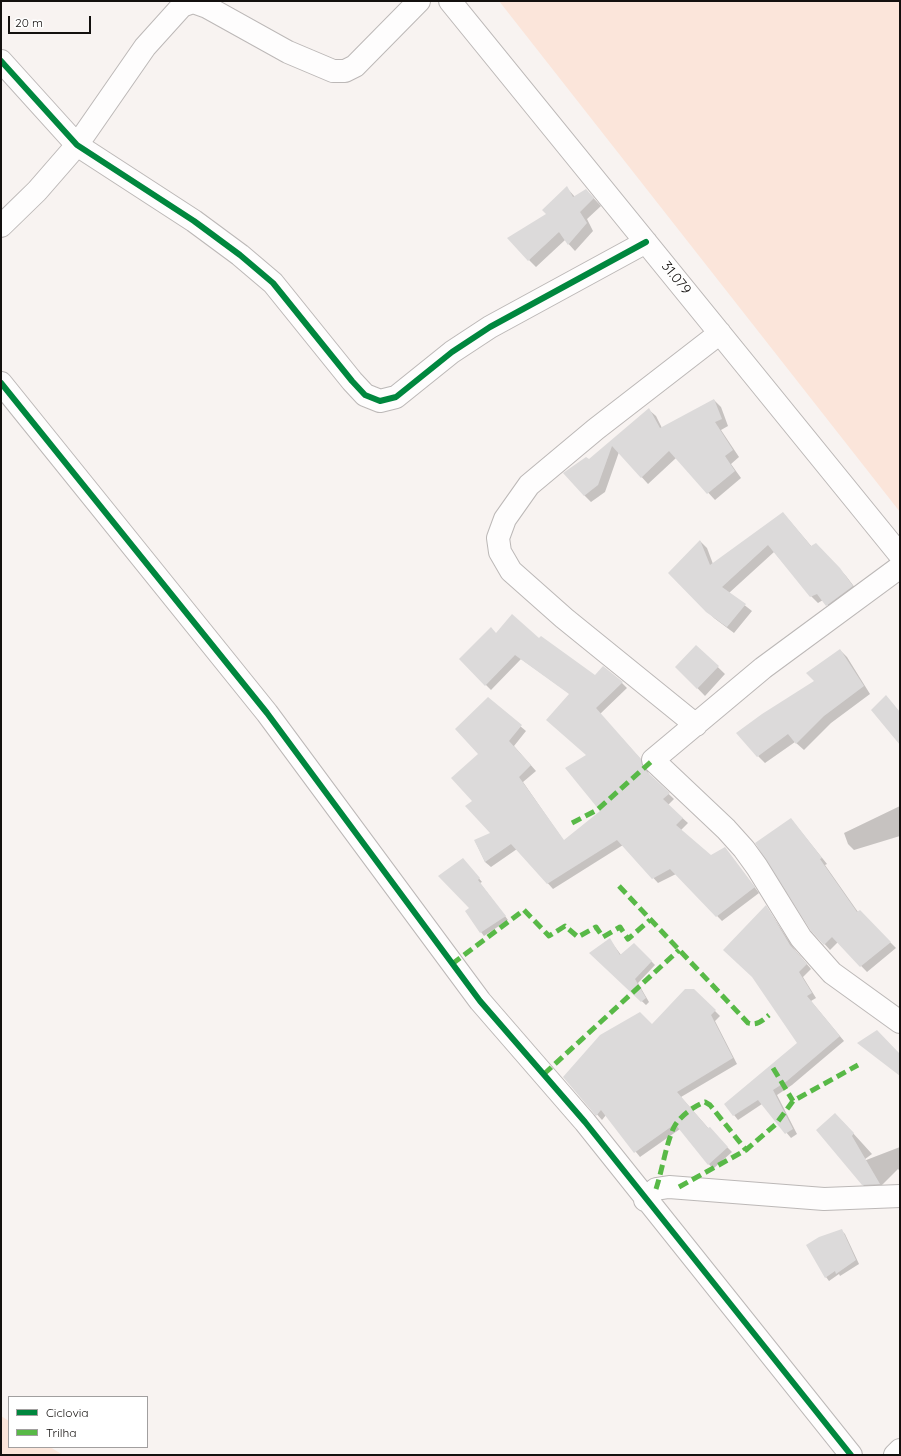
<!DOCTYPE html>
<style>
body{margin:0}
#map{position:relative;width:901px;height:1456px;overflow:hidden;background:#f8f3f1;font-family:Quicksand,sans-serif}
canvas{display:block}
.frame{position:absolute;inset:0;border:2px solid #13100e;pointer-events:none}
.legend{position:absolute;left:8px;top:1396px;width:140px;height:52px;box-sizing:border-box;background:#fff;border:1px solid #a19f9f;margin:0;padding:5px 7px;list-style:none;font-size:12px;color:#13100e}
.legend li{display:flex;align-items:center;gap:8px;height:20px}
.legend b{width:20px;border:1px solid #a19f9f}
.scale{position:absolute;left:8px;top:16px;width:83px;height:18px;box-sizing:border-box;border:2px solid #13100e;border-top:0;padding-left:5px;font-size:12px;line-height:14px;white-space:nowrap;color:#13100e;-webkit-text-stroke:3px #fff;paint-order:stroke}
</style>
<div id="map">
<canvas width="901" height="1456"></canvas>
<div class="frame"></div>
<ul class="legend">
<li><b style="height:5px;background:#00873e"></b>Ciclovia</li>
<li><b style="height:5px;background:#58b947"></b>Trilha</li>
</ul>
<div class="scale">20 m</div>
</div>
<script>
const ctx = document.querySelector('canvas').getContext('2d');
ctx.lineJoin = 'round';
function fillPath(path, color) { ctx.fillStyle = color; ctx.fill(path, 'evenodd'); }
function stroke(path, color, width, dash) { ctx.strokeStyle = color; ctx.lineWidth = width; ctx.lineCap = dash ? 'butt' : 'round'; ctx.setLineDash(dash || []); ctx.stroke(path); }
function drawText(font, color, halo, rows, align = 'center') {
  ctx.font = font + ' Quicksand,sans-serif'; ctx.lineWidth = 3; ctx.setLineDash([]); ctx.textBaseline = 'middle'; ctx.strokeStyle = halo; ctx.fillStyle = color; for (const [text, x, y, turn = 0] of rows) {
    ctx.save(); ctx.translate(x, y); ctx.rotate((+turn || 0) * Math.PI / 180); ctx.textAlign = isNaN(turn) ? turn : align; if (halo) ctx.strokeText(text, 0, 0); ctx.fillText(text, 0, 0); ctx.restore();
  }
}
const green = new Path2D(`
 M499,1H900V512Z
 M1,1416L9,1421V1447H50L63,1455H1Z`);
const shadow = new Path2D(`
 M567,188L575,197L586,190L601,206L587,219L593,231L575,251L565,240L536,267L529,260L547,214Z
 M714,400L721,407L728,426L721,430L739,457L731,464L741,478L715,500L676,458L648,484L619,452L605,492L591,502L584,495L589,460L649,410L656,416L662,428Z
 M783,513L812,547L816,544L846,576L859,593L834,612L823,600L818,603L811,596L774,552L729,593L752,611L734,633L714,618L669,573L700,541L707,548L713,564Z
 M496,634L540,639L595,676L622,683L627,688L600,714L646,765L649,775L674,799L668,805L688,823L681,830L710,857L725,848L759,893L722,921L676,874L658,883L623,845L553,889L517,849L491,867L485,862L475,841L492,833L473,801L488,699L526,731L514,746L536,771L523,782L564,841L602,811L570,694L521,659L491,690L460,659Z
 M696,646L725,674L705,696L677,667Z
 M840,650L847,657L870,694L831,723L804,750L795,742L765,763L758,756Z
 M900,806V836L854,850L848,844L844,833Z
 M791,819L827,864L825,865L858,912H860L896,948L867,972L838,942L830,950L812,930Z
 M466,863L482,882L480,883L508,920L484,936L481,932L470,908Z
 M766,906L795,950L811,969L803,977L816,998L811,1001L844,1041L792,1085L777,1095L797,1134L791,1138L762,1104L738,1120L734,1115L799,1043Z
 M610,940L621,955L634,944L655,965L638,983L649,1002L646,1005L590,953Z
 M694,990L720,1016L715,1021L737,1064L681,1097L709,1129L732,1152L713,1169L680,1129L640,1157L606,1115L602,1120L564,1077L652,1026Z
 M842,1121L872,1154L861,1162L900,1147V1171L898,1169L876,1191H869L862,1184Z
 M841,1230L845,1234L859,1264L840,1276L839,1274L829,1281L826,1277Z`);
const building = new Path2D(`
 M567,186L573,197L586,189L594,198L580,212L587,223L568,245L559,232L528,261L507,238L546,214L542,210Z
 M714,399L722,419L715,422L733,450L725,456L735,471L707,494L669,451L641,478L612,446L598,485L584,496L563,473L586,457L589,459L649,408L660,428Z
 M783,512L811,546L816,543L840,568L853,586L826,606L817,594L810,597L768,545L722,587L746,604L727,627L706,612L668,573L700,540L710,565Z
 M512,614L539,638L541,636L595,675L603,666L623,682L596,708L641,759L644,769L670,793L663,799L683,818L676,825L711,855L725,847L755,887L716,917L670,869L652,879L617,840L547,884L511,844L485,862L474,840L490,833L465,806L472,801L451,778L478,754L455,729L488,697L522,725L509,741L531,765L519,777L564,840L600,811L565,768L586,755L546,720L569,694L515,655L485,686L459,659L491,627L496,633Z
 M696,645L719,666L697,689L675,667Z
 M840,649L864,686L824,716L796,744L788,734L757,757L736,733L762,714L814,681L806,673Z
 M886,695L900,712V745L871,710Z
 M791,818L822,858L820,859L857,912L860,910L891,942L860,967L832,937L824,945L811,931L755,843Z
 M463,858L480,878L478,880L506,916L480,933L465,911L469,908L438,876Z
 M766,905L790,945L807,964L799,972L812,993L807,996L840,1036L787,1081L773,1090L793,1129L785,1134L758,1100L733,1116L724,1104L797,1043L752,977L723,950Z
 M610,938L620,955L634,943L652,961L635,979L646,998L641,1002L589,953Z
 M685,989H694L716,1010L711,1015L733,1058L677,1092L708,1128L710,1127L728,1147L708,1165L675,1124L634,1153L601,1110L596,1116L563,1077L600,1035L640,1012L652,1024Z
 M877,1030L900,1054V1076L857,1043Z
 M835,1113L854,1133L852,1136L880,1184L862,1185L816,1130Z
 M842,1229L856,1260L836,1274L835,1271L825,1278L806,1245L819,1237Z`);
const minor = new Path2D(`
 M450,1L900,555
 M1,61L77,145L194,221L240,255L273,283L352,381L365,395L380,401L396,397L452,352L490,327L646,242
 M1,226L37,191L77,145L145,47L182,6L193,2L207,7L288,52L333,71H345L355,66L419,1
 M1,383L267,713L480,1001L585,1122L851,1455
 M900,567L763,668L653,760L726,829L744,849L757,867L801,938L832,973L900,1022
 M696,725L564,618L511,571L500,552L498,538L505,519L529,485L596,429L720,333
 M645,1200L656,1189L669,1187L824,1199L900,1196
 M895,1455L900,1450`);
const quiet = new Path2D(`
 M572,823L597,810L653,760
 M619,886L748,1023C757,1026 762,1021 769,1015
 M452,964L524,910L549,936L565,926L578,937L596,927L603,937L620,927L628,939L650,920
 M773,1068L793,1101
 M544,1074L679,950
 M679,1187L746,1150L776,1124L793,1101L858,1065
 M656,1189C662,1171 666,1144 674,1127C679,1117 695,1105 705,1102L710,1105L746,1150`);
const cycleway = new Path2D(`
 M1,61L77,145L194,221L240,255L273,283L352,381L365,395L380,401L396,397L452,352L490,327L646,242
 M1,383L267,713L480,1001L585,1122L851,1455`);
const streetNames = [
 ["31.079",676,278,51]
];
fillPath(green, '#fbe5da');
fillPath(shadow, '#0003');
fillPath(building, '#dcdada');
stroke(minor, '#bcb8b7', 24);
stroke(minor, '#fefdfd', 22);
stroke(quiet, '#58b947', 5, [10, 5]);
stroke(cycleway, '#00873e', 6);
drawText('14px', '#13100e', '#fff', streetNames);
</script>
